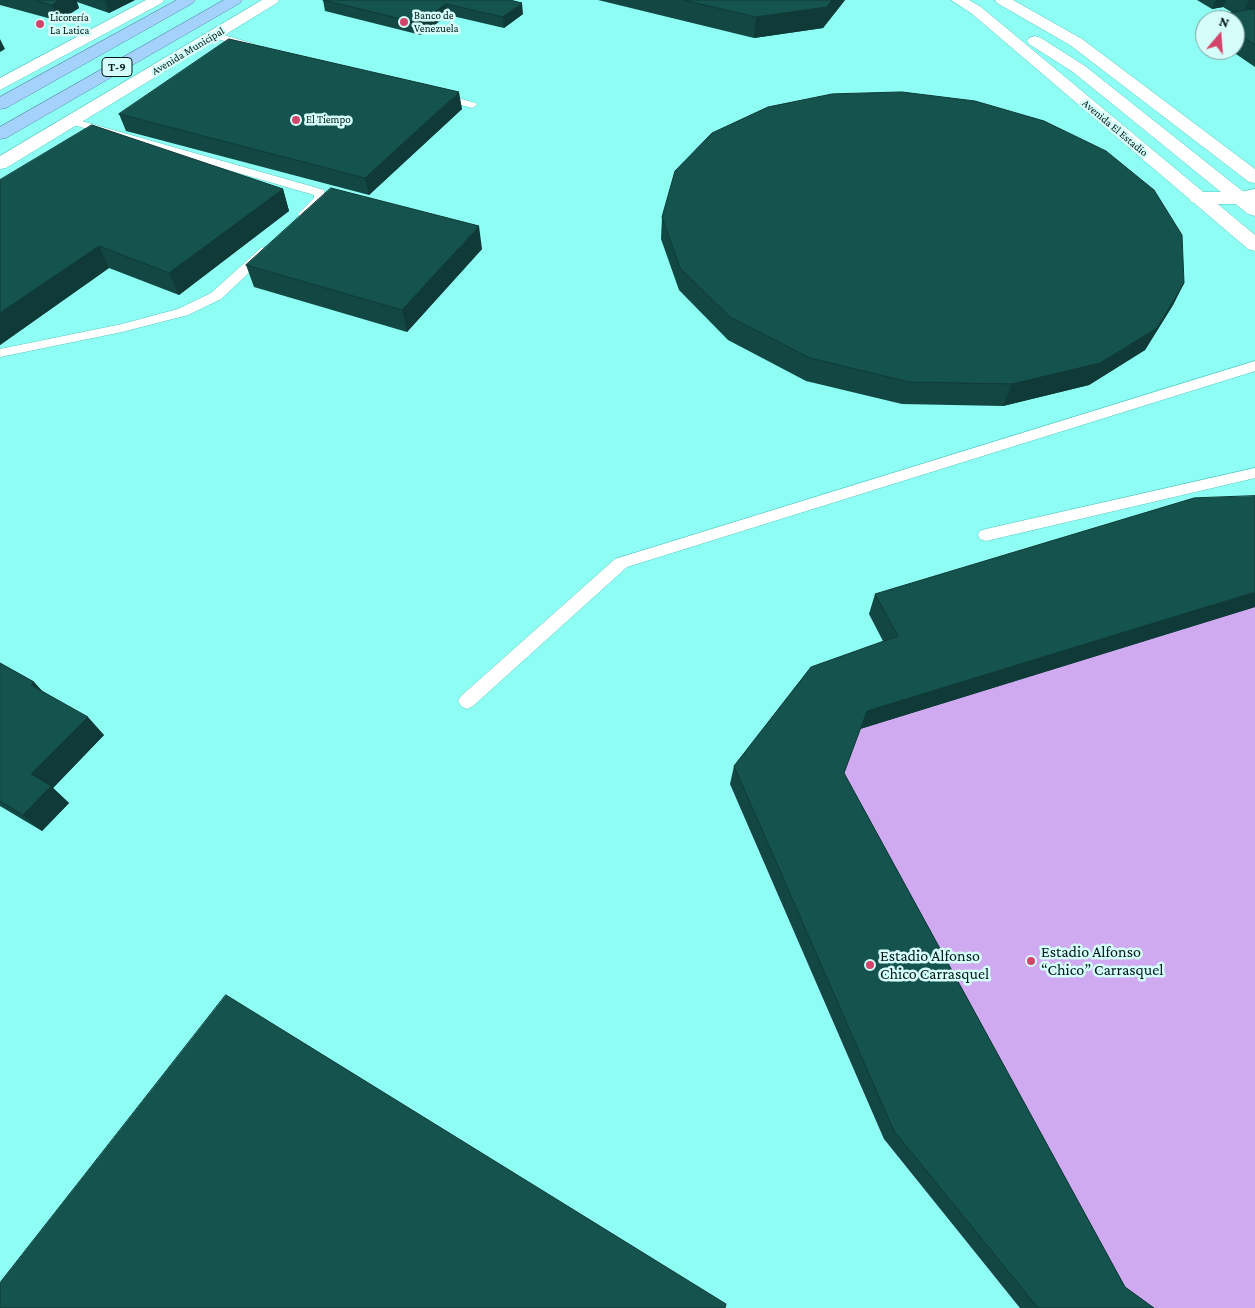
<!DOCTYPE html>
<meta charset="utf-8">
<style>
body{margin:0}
#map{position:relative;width:1255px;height:1308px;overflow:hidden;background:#8efdf4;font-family:"Crimson Pro",serif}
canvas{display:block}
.north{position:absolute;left:1195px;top:10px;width:50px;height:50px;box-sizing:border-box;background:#d5fdf9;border:1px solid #80a19f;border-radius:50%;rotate:18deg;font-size:14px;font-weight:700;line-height:20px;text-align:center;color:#011817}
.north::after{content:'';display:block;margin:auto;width:18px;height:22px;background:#d3446b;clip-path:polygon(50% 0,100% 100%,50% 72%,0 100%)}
</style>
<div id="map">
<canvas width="1255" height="1308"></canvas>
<div class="north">N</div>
</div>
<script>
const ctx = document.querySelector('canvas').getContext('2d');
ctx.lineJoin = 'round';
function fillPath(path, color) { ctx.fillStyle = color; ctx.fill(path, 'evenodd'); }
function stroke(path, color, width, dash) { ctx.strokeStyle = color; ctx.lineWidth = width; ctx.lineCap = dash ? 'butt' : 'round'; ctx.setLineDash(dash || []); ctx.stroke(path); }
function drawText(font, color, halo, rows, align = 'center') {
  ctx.font = font + ' "Crimson Pro",serif'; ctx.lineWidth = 5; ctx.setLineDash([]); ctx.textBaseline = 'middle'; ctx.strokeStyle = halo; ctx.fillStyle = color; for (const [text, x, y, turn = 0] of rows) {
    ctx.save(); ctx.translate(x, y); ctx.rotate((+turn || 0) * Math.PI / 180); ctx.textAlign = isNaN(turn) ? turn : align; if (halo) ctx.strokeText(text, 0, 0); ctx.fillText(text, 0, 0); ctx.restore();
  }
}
const green = new Path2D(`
 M1255,517V1308H1020L884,1139L730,784L891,656L869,614L1179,520Z`);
const service = new Path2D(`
 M214,32L254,44L255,46L250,49L211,37L209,35Z
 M439,93L476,103L477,105L472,108L435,98L434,96Z
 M71,118L314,187L324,190L326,199L308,217H300L298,214L314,198V195L67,123L66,121L67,119Z
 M265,247L271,251L269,254L221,299L188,315L122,332L0,357V349L122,324L178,309L211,293L261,248Z
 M1255,361V371L627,567L473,706L467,709L461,706L458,701L461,696L615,559Z
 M1255,468V478L986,541L980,539L978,535L980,531L986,529Z`);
const minor = new Path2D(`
 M146,0H164L162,3L0,90V78Z
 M262,0H279L277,3L6,168L0,169V156Z
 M1255,189V201L1240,204H1198L1191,202L1189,198L1191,194L1198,192H1240Z`);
const tertiary = new Path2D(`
 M951,0H969L981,7L1255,235V251L1248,249L971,13Z
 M995,0H1013L1082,39L1255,169V183L1249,182L1070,45L997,3Z
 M1035,36L1041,38L1085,66L1255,201V216L1248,214L1073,72L1029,44L1027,41L1029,38Z`);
const trunk = new Path2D(`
 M177,0H195L193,3L6,108L0,109V97Z
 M224,0H242L240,3L6,138L0,139V127Z`);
const wall = new Path2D(`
 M0,0H135L109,13L77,2L79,8L59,21L0,5Z
 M323,0H510L523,14L504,28L448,15L421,35L325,11Z
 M598,0H845L823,28L754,38Z
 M1197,0H1255V67L1230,50H1235V20H1209L1211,16L1233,13L1223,7L1212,9Z
 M462,109L369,195L126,131L119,114Z
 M0,180L283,189L289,211L179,295L109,268L0,345Z
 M662,217L1184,283L1173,305L1145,350L1089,385L1003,406L902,404L806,381L728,340L679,290L661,239Z
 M482,249L407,332L254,287L246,265Z
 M875,594L1255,607L860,729L844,773L1125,1287L1154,1308H1020L884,1139L730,784L734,766L883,641L869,614Z
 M0,663L34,682L42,691L104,735L53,788L69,803L42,831L0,806Z`);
const shadedWall = new Path2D(`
 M59,0H76L79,8L59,21L52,5Z
 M109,0H135L109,13L105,2Z
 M832,0H845L823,28L754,38L756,17Z
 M1216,0H1226L1223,7L1212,9Z
 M1249,0H1255V14L1241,17Z
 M522,3L523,14L504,28L503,17Z
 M446,4L448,15L421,35L419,23Z
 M0,39L5,49L0,52Z
 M459,92L462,109L369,195L365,178Z
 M283,189L289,211L179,295L169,273Z
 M479,226L482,249L407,332L402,310Z
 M99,246L109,268L0,345V313Z
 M1184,283L1173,305L1145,350L1089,385L1003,406L1012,384Z
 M1255,592V607L860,729L867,711Z
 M34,682L51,701L31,685Z
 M88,717L104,735L53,788L69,803L42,831L23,815L31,774Z`);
const building = new Path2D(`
 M35,0H59L52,5Z
 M98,0H109L105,2Z
 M323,0H510L522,3L503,17L446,4L419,23Z
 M684,0H832L827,7L756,17Z
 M1255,9V45L1235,32V20H1217L1211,16Z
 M229,39L459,92L365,178L119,114Z
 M902,92L975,101L1044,121L1106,151L1154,190L1182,235L1184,283L1157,328L1100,363L1012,384L909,382L810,358L730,317L680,268L662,217L675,171L712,133L768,107L832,94Z
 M92,125L283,189L169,273L99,246L0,313V180Z
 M331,188L479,226L402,310L246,265Z
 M1255,496V592L867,711L844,773L1125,1287L1154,1308H1038L894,1131L734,766L811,667L898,636L875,594L1194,498Z
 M0,663L34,682L31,685L88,717L31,774L51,786L23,815L0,801Z
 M226,995L726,1304L725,1308H0V1283Z`);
const markers = [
 [404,22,5,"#d3446b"],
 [40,24,5,"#d3446b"],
 [296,120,5,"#d3446b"],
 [1031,961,5,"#d3446b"],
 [870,965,5,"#d3446b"]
];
const farPoinames = [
 ["Banco de",414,16],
 ["Venezuela",414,29],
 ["Licorería",50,18],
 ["La Latica",50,31],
 ["El Tiempo",306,120]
];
const farStreetnames = [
 ["Avenida Municipal",188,51,-31],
 ["Avenida El Estadio",1115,128,40]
];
const shields = [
 [117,67,30]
];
const shieldNames = [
 ["T-9",117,67]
];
const nearPoinames = [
 ["Estadio Alfonso",1041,952],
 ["“Chico” Carrasquel",1041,970],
 ["Estadio Alfonso",880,956],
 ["Chico Carrasquel",880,974]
];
fillPath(green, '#d0aaf1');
stroke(service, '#57c9c0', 1);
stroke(minor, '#57c9c0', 1);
stroke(tertiary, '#57c9c0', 1);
stroke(trunk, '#5d89ac', 1);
fillPath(service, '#fff');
fillPath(minor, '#fff');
fillPath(tertiary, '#fff');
fillPath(trunk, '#a4d2fc');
fillPath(wall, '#124743');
fillPath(shadedWall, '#0f3a37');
fillPath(building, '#15534e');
stroke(building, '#0f3a37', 1);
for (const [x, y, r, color] of markers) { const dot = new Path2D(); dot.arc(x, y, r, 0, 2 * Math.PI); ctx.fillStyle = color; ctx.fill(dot); stroke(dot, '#d5fdf9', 2); }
drawText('11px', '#011817', '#d5fdf9', farPoinames, 'left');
drawText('11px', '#011817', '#d5fdf9', farStreetnames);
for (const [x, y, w] of shields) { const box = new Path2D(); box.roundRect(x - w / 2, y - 9.5, w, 19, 4); ctx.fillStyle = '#d5fdf9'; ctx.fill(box); stroke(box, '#011817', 1); }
drawText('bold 12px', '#011817', null, shieldNames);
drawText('16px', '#011817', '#d5fdf9', nearPoinames, 'left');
</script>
